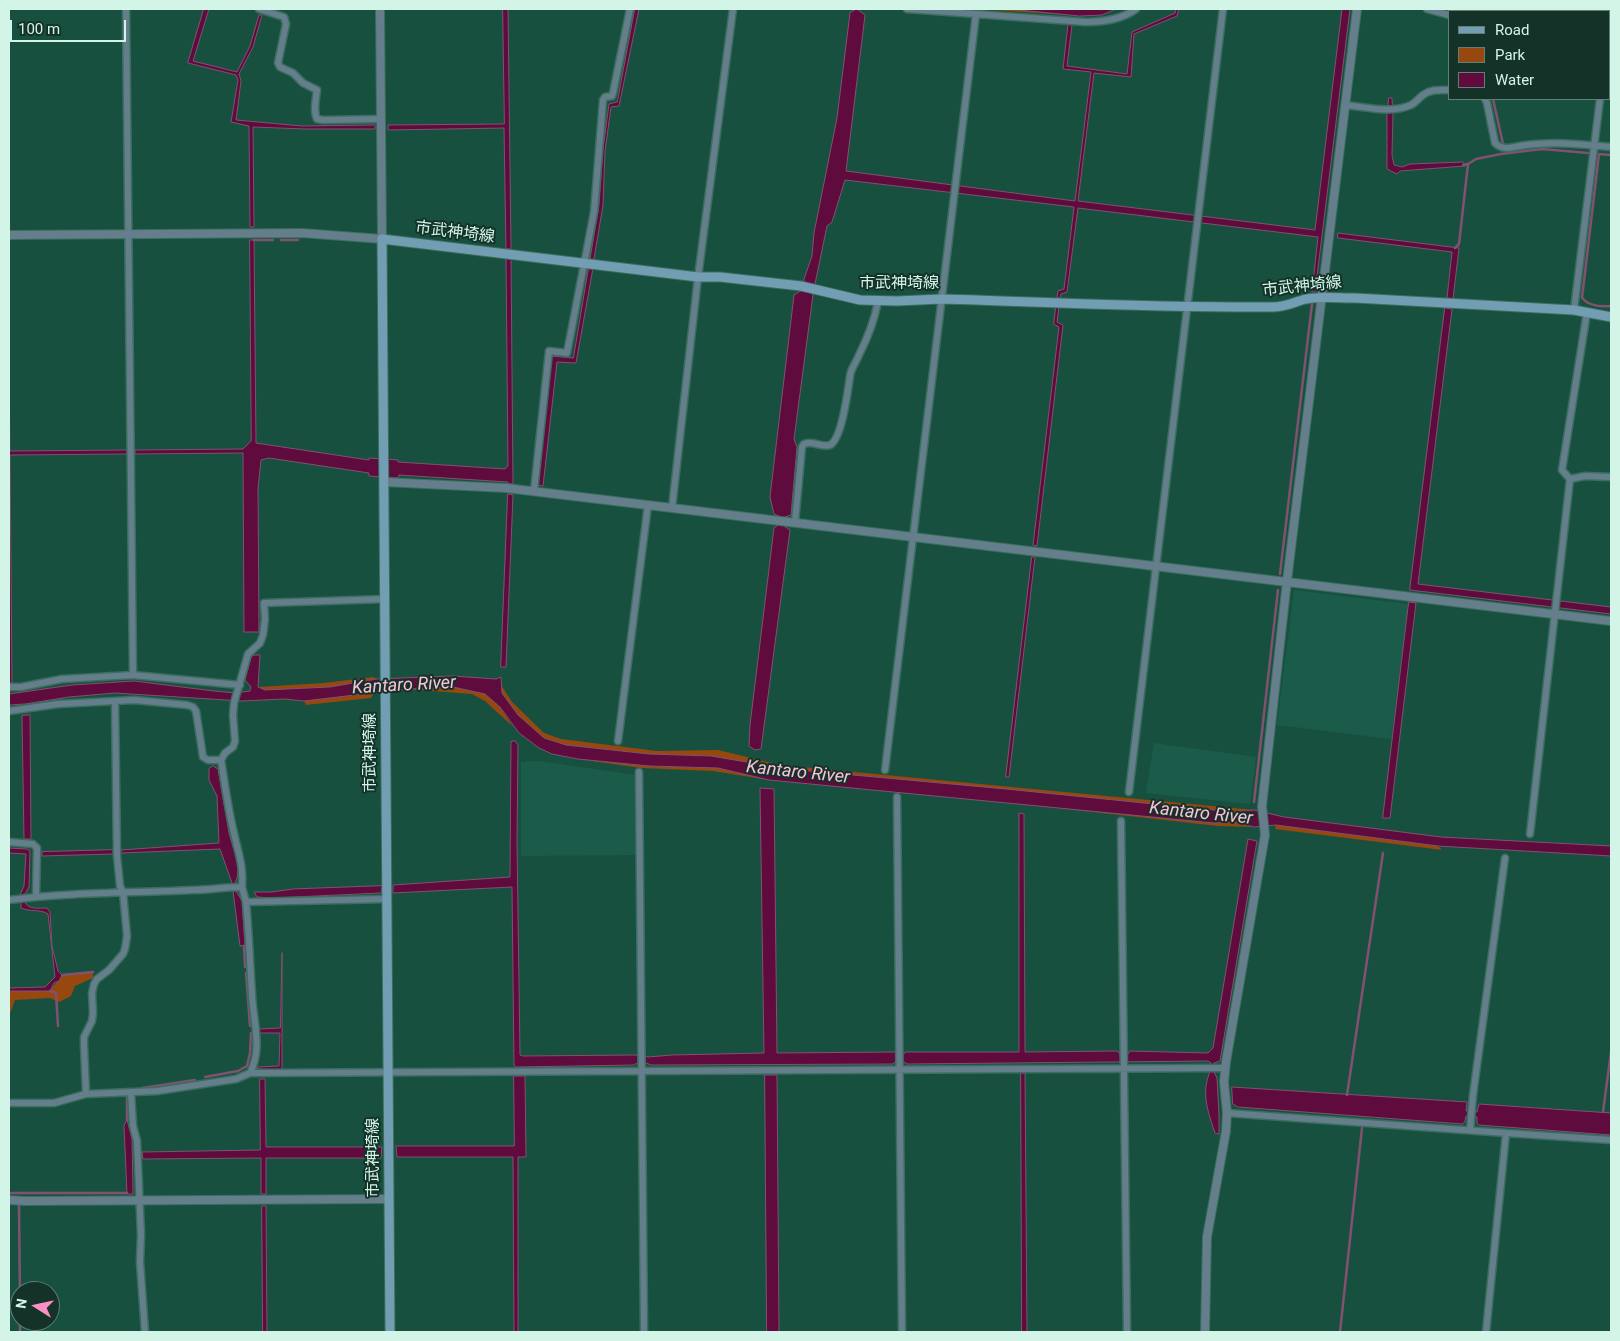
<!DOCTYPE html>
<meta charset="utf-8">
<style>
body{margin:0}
#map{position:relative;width:1620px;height:1341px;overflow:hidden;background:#185040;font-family:Roboto,sans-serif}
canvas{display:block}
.frame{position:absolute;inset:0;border:10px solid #d3f5e8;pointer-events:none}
.legend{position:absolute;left:1448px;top:10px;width:162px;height:90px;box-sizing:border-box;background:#143228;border:1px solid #608075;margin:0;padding:6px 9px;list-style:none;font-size:15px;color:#d3f5e8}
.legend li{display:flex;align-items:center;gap:10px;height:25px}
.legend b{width:25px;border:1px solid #608075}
.north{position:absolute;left:10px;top:1281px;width:50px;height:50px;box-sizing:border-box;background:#143228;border:1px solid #608075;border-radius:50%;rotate:280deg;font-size:14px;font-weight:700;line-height:20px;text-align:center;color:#d3f5e8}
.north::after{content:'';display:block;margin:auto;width:18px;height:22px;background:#fb8fc4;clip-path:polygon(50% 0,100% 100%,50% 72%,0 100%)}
.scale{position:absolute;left:10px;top:20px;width:116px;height:22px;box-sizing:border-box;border:2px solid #d3f5e8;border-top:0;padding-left:6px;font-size:15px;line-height:18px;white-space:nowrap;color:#d3f5e8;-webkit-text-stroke:4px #143228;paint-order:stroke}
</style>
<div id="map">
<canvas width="1620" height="1341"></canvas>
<div class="frame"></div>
<ul class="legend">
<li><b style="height:6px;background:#739db2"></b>Road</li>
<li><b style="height:14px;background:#96480e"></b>Park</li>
<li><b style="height:14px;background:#5f0b3d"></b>Water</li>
</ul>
<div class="north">N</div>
<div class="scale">100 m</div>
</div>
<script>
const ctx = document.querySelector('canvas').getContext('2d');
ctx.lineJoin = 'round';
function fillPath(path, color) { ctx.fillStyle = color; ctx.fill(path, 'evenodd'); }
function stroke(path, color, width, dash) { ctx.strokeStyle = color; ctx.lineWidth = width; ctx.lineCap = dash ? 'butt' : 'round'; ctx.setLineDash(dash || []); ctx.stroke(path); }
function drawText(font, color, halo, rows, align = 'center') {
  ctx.font = font + ' Roboto,"Noto Sans JP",sans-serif'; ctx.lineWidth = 4; ctx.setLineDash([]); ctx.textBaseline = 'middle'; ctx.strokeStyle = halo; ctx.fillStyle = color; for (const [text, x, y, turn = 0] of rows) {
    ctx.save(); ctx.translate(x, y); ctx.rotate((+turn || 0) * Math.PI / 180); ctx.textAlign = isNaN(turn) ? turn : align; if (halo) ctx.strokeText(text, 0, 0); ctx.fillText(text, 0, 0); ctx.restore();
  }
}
const built = new Path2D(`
 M1294,590L1408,604L1391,739L1277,725Z
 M1154,743L1256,757L1250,804L1146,793Z
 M539,761L636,775L637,855L521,856V762Z`);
const green = new Path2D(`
 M977,9H1009L1071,15Z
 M373,677L377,679L330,687L265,690L258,687L324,683Z
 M501,685L512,702L544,733L561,739L657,751L718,750L780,765L1254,810L1233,812L788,769L711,756L649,754L566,745L544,738L518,715L502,693Z
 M453,687L485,694L500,707L512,726L485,701L472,694L406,689Z
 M374,693L371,698L306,705L304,701Z
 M578,759L649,766L718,768L769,780L713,771L641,768Z
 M1022,804L1214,823L1237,822L1254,827L1218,826Z
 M1276,825L1438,846L1442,850L1275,829Z
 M93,972V978L75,986L71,996L59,1002L50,998L15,1000L9,1016V991H50C54,984 59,982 62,975Z`);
const water = new Path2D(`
 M204,9H209L193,61L237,72L250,46L259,15H262L253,47L239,74L241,81L236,120L302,126L375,125V129H306L253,127L254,227H250L249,126L231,122L238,80L236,75L188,63Z
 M503,9H508L511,249H506L504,128L388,130V125L504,124Z
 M635,9H639L619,106L611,107L605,151L603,205L594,259H590L599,205L603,149L609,104L617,102Z
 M857,9L865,15L846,171L1075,201L1091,72L1063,69L1068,24L1072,25L1067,66L1127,74L1132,32L1175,13L1176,9H1179L1177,16L1134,34L1131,77L1094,73L1078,201L1315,230L1342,9H1350L1315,292H1312L1318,237L1078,208L1067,292L1061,294L1060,298H1057L1058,291L1064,289L1074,207L845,180L832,222L827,226L815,284L812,285L810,292L813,295L794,439L797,447L791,515L785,517L784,526L790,530L761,749L755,750L749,746L750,725L774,528L778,525L779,516L774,514L770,497L794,295L802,290L804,284V279L812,256L814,233L837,118L850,13Z
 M1009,9H1116L1102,15L1080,16Z
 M1389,98H1392L1393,115L1392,155L1394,165L1402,167L1410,164L1463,162L1465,166L1400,171L1397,174L1387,169V114Z
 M1338,233L1459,248L1453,299L1447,298L1452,252L1338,238Z
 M250,240H254L256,443L369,460V458L398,460V462L505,469L508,466L506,258L511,259L513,484H508V482L399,475L398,478L369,476V473L269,458L261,460L258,488L259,632H244L243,453L135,454V450L243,449L251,441Z
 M589,267L593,268L576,363L557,362L543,486L538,485L552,356L573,358Z
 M1056,307H1059L1057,322L1063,325L1037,546L1033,545L1059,327L1054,324Z
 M1445,308L1452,309L1418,584L1611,607V614L1410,590Z
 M9,374L10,451L127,450V454L10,455L12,683H9Z
 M508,494L513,495L506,667H501Z
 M1032,557H1035L1009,777H1006Z
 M1409,602L1416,603L1390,818H1383Z
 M255,655H260L258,687L265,690L330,687L377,679L452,676L496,679L501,677L502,693L518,715L544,738L566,745L649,754L711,756L788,769L1006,789L1233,812L1254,810L1284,817L1441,837L1611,846V856L1438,846L1276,825L1254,827L1237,822L1214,823L769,780L718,768L649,766L578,759L552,754L539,748L519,733L500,707L485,694L453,687L406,689L304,701L284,699L242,701L115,693L69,697L25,704L9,705V694L72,685L134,681L214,691L236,693L250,691L251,687L245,680L251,657Z
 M30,715L31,839H24L22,716Z
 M515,741L518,745L517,841L520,1055L523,1056L635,1055L648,1057L672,1055L764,1053L760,788L774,789L777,1053L895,1052L896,1054H904L905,1052H1019V813L1024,814L1025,1052L1117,1051L1120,1054H1128L1130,1051L1208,1053L1213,1048L1248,839L1257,841L1220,1061L1214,1063V1072L1217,1078L1219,1116V1134L1215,1133C1210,1118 1204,1102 1206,1086C1207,1077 1211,1072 1211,1063L1208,1061L907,1064L904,1062H895L893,1064L651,1065C645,1062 639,1061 634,1065L516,1067L514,1065L512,887L393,893V885L510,877L511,742Z
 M213,766L218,769L229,833L239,867L237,878L235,883L236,891L242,901L245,945L240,946L232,883L220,849L121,853V850L219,843L217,796L209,780V769Z
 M9,848L27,849L30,851L29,887L25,894L20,895L24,886L26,854L9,853Z
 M113,850V854L42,856V852Z
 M382,886L381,893L272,898L257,897L254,892H272L293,889Z
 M25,902C28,910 39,908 47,908L50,912L52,946L58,971L62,975L59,981L54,983L50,991H9V988L45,987L55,977L48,914C41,909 29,912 21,908V903Z
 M282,953V1070L257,1069L258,1067L279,1066L280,1033H259V1029L280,1028Z
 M1021,1073H1025L1027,1332H1022Z
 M765,1075H777L779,1332H767Z
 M514,1076H525L526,1157H518V1332H514L513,1157H397L396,1146H514Z
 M260,1079H265L266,1147H382L381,1158H266V1194H261V1158L143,1159L142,1152L260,1150Z
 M1232,1087L1467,1102L1466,1111L1477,1112L1479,1104L1611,1113V1135L1479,1125L1477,1123V1117L1466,1116L1465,1121L1463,1124L1238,1107L1233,1104Z
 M127,1120L132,1138L133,1194H127L124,1126Z
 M262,1206H266L267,1332H263Z`);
const stream = new Path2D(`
 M1493,99L1503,144
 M1611,155L1599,154L1582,298C1589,306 1601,307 1611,306
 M1463,165L1468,164L1476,159L1501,154L1542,149L1588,153
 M254,240H273
 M281,240H298
 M1455,248L1459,244L1468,164
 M1280,574L1312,304
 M1254,802L1278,590
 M244,946L245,967
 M246,973L250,1026
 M62,975L93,972
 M50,991L56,993L58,1026
 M205,1077L238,1071L247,1066L250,1053L251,1033
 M142,1088L195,1080
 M1347,1095L1383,853
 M127,1097V1120
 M1603,1112L1611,1052
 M9,1193H127
 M19,1206L20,1299
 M20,1321V1332
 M1340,1332L1362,1128`);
const river = new Path2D(`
 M1471,9L1477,11`);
const minor = new Path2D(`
 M126,9L133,675
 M259,9L284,17L286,24L278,63L280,67L293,73L303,83L317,90C316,99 313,111 317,119L323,120L381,119
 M907,9L1085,22C1103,22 1121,20 1136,9
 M1427,9L1449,15
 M1611,35L1609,47H1611
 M1609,71H1611
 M1485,99L1487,103L1495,143C1502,150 1511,148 1520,146C1550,141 1581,144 1611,147
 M1345,105C1366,107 1391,114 1411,105C1415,103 1419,98 1423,95C1431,89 1439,90 1449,90
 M1574,310L1600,99
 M1570,479L1562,470L1587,312
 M1570,479L1585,476L1611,477
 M534,491L549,351L567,353L594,212L603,100L605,97L612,96L613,93L630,9
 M672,508L698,277L733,9
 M795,522L802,447L804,444C812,440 822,448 830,445C842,439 848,390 850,376C851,368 856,363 859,355C867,339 875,319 878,301
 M9,687H21L62,679L133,675L240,685
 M9,711L58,704L134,700L187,705L193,707L196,711L203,757L208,760H221
 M618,741L648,505
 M885,770L976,14
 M639,772L644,1332
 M1129,792L1223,9
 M897,797L902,1332
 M1121,821L1127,1332
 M1530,834L1570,479
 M9,842L33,844L37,848L36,897
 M242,887C244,867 238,852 234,833C228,809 225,784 221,760L225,753L233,747L235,741L233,715L234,703L248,654L260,643L263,635L265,619L264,603L385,599
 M9,900C70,892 131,893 192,890C209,890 225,887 242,887L246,902L387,899
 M246,902C249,933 250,964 252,994C253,1020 263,1049 250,1073
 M131,1092L133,1126L137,1141L141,1235L140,1262L145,1332
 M86,1094L84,1044V1037L92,1021L93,1013L92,993L94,984L97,979L109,970L123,954L125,949L127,936L123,892L120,886L117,856L115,701
 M9,1103H54L86,1094L157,1091L236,1079L250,1073L1225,1068
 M1227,1113L1506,1133L1486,1332
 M1470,1130L1473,1095L1505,858
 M1506,1133L1611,1140`);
const tertiary = new Path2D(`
 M9,235L302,233L382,239L380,9
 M384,482L506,488L1611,621
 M9,1200L25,1201L389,1199
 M1205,1332L1207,1237L1226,1131L1227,1113L1224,1082L1226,1062L1265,835L1262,806L1287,581L1357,9`);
const secondary = new Path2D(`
 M390,1332L382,239L698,277H720L801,286L860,300L897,301L941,299C1051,302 1162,308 1273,307C1285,307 1294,302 1306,299C1322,296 1339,298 1355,298L1574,310L1611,317`);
const streetNames = [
 ["市武神埼線",455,233,7],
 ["市武神埼線",899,284],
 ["市武神埼線",1302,287,-6],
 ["市武神埼線",371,753,-90],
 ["市武神埼線",374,1158,-90]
];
const waterNames = [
 ["Kantaro River",404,686,-3],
 ["Kantaro River",798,773,6],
 ["Kantaro River",1201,814,6]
];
fillPath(built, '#1a5c49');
fillPath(green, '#96480e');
fillPath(water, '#5f0b3d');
stroke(water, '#825170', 1);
stroke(stream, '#825170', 2.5);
stroke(river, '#5f0b3d', 14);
stroke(minor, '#3a6e5e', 9);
stroke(tertiary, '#3a6e5e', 10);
stroke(secondary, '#3a6e5e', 11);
stroke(minor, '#647e8b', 6);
stroke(tertiary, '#647e8b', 8);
stroke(secondary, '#739db2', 9);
drawText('16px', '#d3f5e8', '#143228', streetNames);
drawText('italic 18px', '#fbc1db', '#143228', waterNames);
</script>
